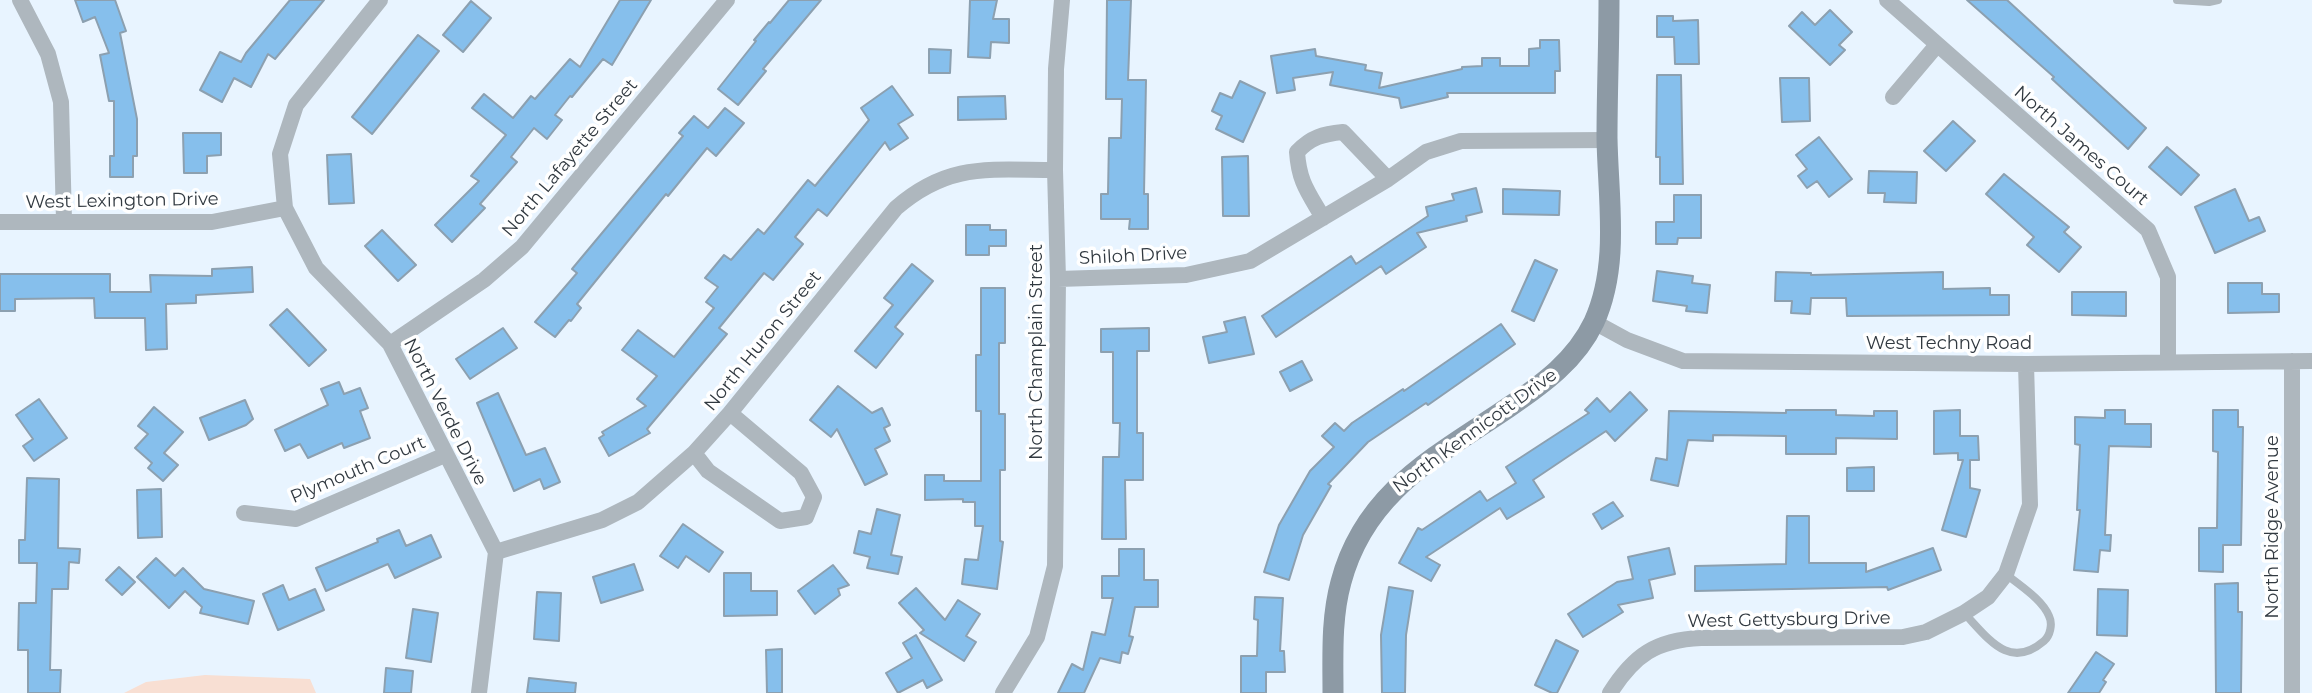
<!DOCTYPE html>
<style>
body{margin:0}
canvas{display:block;background:#e8f4ff}
</style>
<canvas width="2312" height="693"></canvas>
<script>
const ctx = document.querySelector('canvas').getContext('2d');
ctx.lineJoin = 'round';
function fillPath(path, color) { ctx.fillStyle = color; ctx.fill(path, 'evenodd'); }
function stroke(path, color, width, dash) { ctx.strokeStyle = color; ctx.lineWidth = width; ctx.lineCap = dash ? 'butt' : 'round'; ctx.setLineDash(dash || []); ctx.stroke(path); }
function drawText(font, color, halo, rows, align = 'center') {
  ctx.font = font + ' Montserrat,sans-serif'; ctx.lineWidth = 7; ctx.setLineDash([]); ctx.textBaseline = 'middle'; ctx.strokeStyle = halo; ctx.fillStyle = color; for (const [text, x, y, turn = 0] of rows) {
    ctx.save(); ctx.translate(x, y); ctx.rotate((+turn || 0) * Math.PI / 180); ctx.textAlign = isNaN(turn) ? turn : align; if (halo) ctx.strokeText(text, 0, 0); ctx.fillText(text, 0, 0); ctx.restore();
  }
}
const green = new Path2D(`
 M205,675L310,679L316,693H124L146,682Z`);
const building = new Path2D(`
 M75,0H115L126,31L120,33L137,119V156H133V177H110V156H114V101H109L100,55L109,53L95,17L83,22Z
 M290,0H324L275,59L268,54L251,87L234,78L222,102L200,90L220,52L241,62L246,53Z
 M620,0H651L612,65L603,59L572,97L570,96L555,115L562,120L547,139L534,128L511,157L517,162L480,204L485,208L452,242L435,225L479,181L471,176L506,135L472,108L484,94L513,118L531,96L535,99L570,59L580,67Z
 M789,0H821L763,69L766,71L738,105L718,89L756,41L754,40L769,22L770,23Z
 M970,0H997L993,19H1009V43L991,42L990,58L968,57Z
 M1107,0H1131L1128,80H1146L1144,194H1148V229H1129L1130,219H1101V194H1108L1109,138H1121L1122,99H1106Z
 M1967,0H2007L2146,128L2128,149L2052,79L2054,77Z
 M471,1L491,18L463,52L443,35Z
 M1830,10L1852,32L1839,45L1845,50L1830,65L1789,26L1802,12L1815,25Z
 M1657,16H1673V21L1698,20L1699,64H1675L1674,37H1657Z
 M418,35L439,51L372,134L352,117Z
 M1540,40H1559L1560,71H1555V93H1447L1448,97L1401,108L1399,98L1330,85L1333,72L1293,78L1295,90L1277,93L1271,56L1315,49L1316,56L1366,65L1365,70L1382,73L1379,88L1462,69V67L1482,66V58H1500V66H1529V49L1540,48Z
 M929,49L951,50L950,73H929Z
 M1657,75H1681L1683,184H1660V157H1656Z
 M1780,78H1809L1810,121L1782,122Z
 M1240,81L1265,93L1243,142L1216,129L1222,116L1212,111L1220,93L1232,98Z
 M892,86L913,115L898,124L908,138L890,150L885,142L827,216L818,209L795,237L803,244L773,280L764,273L719,328L727,334L647,429L650,433L609,456L599,438L604,435L602,432L646,406L637,399L657,376L622,350L638,330L674,357L714,308L706,302L718,287L705,278L724,255L731,260L758,229L764,234L808,180L815,186L869,120L861,108Z
 M1005,96L1006,119L958,120V97Z
 M725,108L744,123L716,156L707,148L668,196L666,194L577,304L581,308L571,321L569,320L555,337L535,322L577,273L572,269L683,136L679,133L694,116L708,128Z
 M1953,121L1975,141L1946,171L1924,151Z
 M183,133H221V155L207,156V173H184Z
 M1819,137L1852,179L1829,197L1817,181L1807,188L1798,176L1807,169L1796,155Z
 M2167,147L2199,175L2181,195L2149,167Z
 M351,154L354,203L329,204L327,155Z
 M1248,156L1249,216H1223L1222,157Z
 M1869,171L1917,172L1916,203L1884,202L1885,193H1868Z
 M2004,174L2069,227L2064,232L2081,247L2059,272L2027,245L2034,237L1986,194Z
 M1476,188L1482,212L1466,216L1467,221L1417,233L1426,247L1386,274L1381,266L1276,337L1262,316L1351,256L1356,264L1428,216L1426,207L1454,200L1452,194Z
 M1503,189L1560,191L1559,215L1503,214Z
 M2235,189L2249,221L2259,217L2265,231L2215,253L2195,207Z
 M1674,195H1701V238H1678L1677,244H1656V222H1674Z
 M966,225H990V230H1006V246H989V255H966Z
 M382,230L416,265L398,281L365,246Z
 M1535,260L1557,270L1534,321L1512,311Z
 M912,264L933,281L895,327L903,334L876,368L855,351L893,305L884,298Z
 M252,267L253,292L196,295V303L166,304L167,349L146,350L145,318H95L94,298L15,299V311H0V274H110V292H151L150,275L212,276V269Z
 M1657,271L1693,276L1692,283L1710,285L1707,313L1686,311L1687,306L1653,301Z
 M1776,272L1811,273V275L1943,272V289L1990,288V295H2009V315L1847,316L1846,298H1811L1810,314L1791,313L1792,301H1775Z
 M2228,283H2262V294H2279V312L2228,313Z
 M981,288H1005V343H999V414H1005V470H1000V541L1003,542L997,589L962,584L965,559L978,560L983,526H975V502H963V499L925,500V475H944V481H981V411H976V355H981Z
 M2072,292H2126V316L2072,315Z
 M287,309L326,350L309,366L270,325Z
 M1245,317L1254,354L1209,363L1203,337L1227,332L1224,322Z
 M1501,324L1515,344L1428,405L1426,403L1368,442L1328,484L1331,486L1303,535L1289,580L1264,572L1279,525L1310,471L1334,447L1322,436L1335,423L1344,431L1352,423L1403,389L1404,391Z
 M503,328L517,348L470,379L456,359Z
 M1149,328V351H1137V433H1143V480H1125L1126,539H1102L1103,457H1119L1120,423H1113V352H1101V329Z
 M1302,361L1312,380L1290,391L1280,372Z
 M339,382L344,394L360,388L368,408L360,411L370,438L344,448L342,443L308,458L300,444L285,451L275,430L328,405L321,389Z
 M838,386L872,413L882,408L890,425L884,428L890,441L875,449L887,474L865,485L837,429L831,437L810,420Z
 M1630,392L1647,410L1615,441L1606,431L1533,480L1544,497L1507,519L1500,508L1426,557L1440,565L1431,581L1399,563L1418,528L1422,530L1480,491L1487,501L1516,483L1506,467L1589,413L1585,410L1597,398L1610,412Z
 M498,393L526,455L545,448L560,482L544,489L540,479L514,491L477,403Z
 M39,399L67,438L34,461L23,446L33,439L16,415Z
 M245,400L253,419L246,425L209,440L200,418Z
 M154,407L183,432L164,453L178,465L163,481L148,468L152,463L135,448L148,434L138,426Z
 M1786,410H1836V415L1874,416V411H1897V439L1836,438V454H1786V436L1713,435V441L1688,440L1678,486L1651,480L1656,458L1667,460L1669,411L1786,413Z
 M1960,410V436H1978L1979,460H1970V488L1980,490L1966,537L1942,530L1963,460H1958V453L1934,454V411Z
 M2105,410H2125V424H2151V447L2109,446L2105,535H2111L2110,551L2100,550L2098,572L2074,570L2080,510H2077L2080,445L2075,444V417L2105,418Z
 M2213,410H2238V427H2243L2241,545H2223V572L2199,571V528H2217L2218,452L2213,451Z
 M1874,467V491H1847V468Z
 M27,478L59,479L58,548L80,549L79,563L69,562L68,589H52L50,670H61L60,693H28V650H18L19,603H36L37,563H19V540H25Z
 M161,489L162,537L138,538L137,490Z
 M1613,502L1623,516L1602,529L1593,514Z
 M877,509L900,515L891,555L902,557L898,574L867,568L870,557L854,553L859,531L871,534Z
 M1787,516H1809V563H1866V572L1933,548L1941,570L1888,590L1887,587L1695,591V566L1786,564Z
 M683,524L723,552L709,572L686,556L678,568L660,556Z
 M399,530L406,546L431,535L441,557L395,578L388,564L326,591L316,568L378,542L377,539Z
 M1669,548L1675,574L1649,580L1653,598L1618,605L1623,612L1583,637L1568,614L1617,582L1633,579L1628,557Z
 M1119,549H1144V580H1158V607H1135L1129,636L1133,637L1128,654L1122,652L1120,663L1100,658L1084,693H1058L1072,664L1083,670L1092,632L1105,635L1113,598H1102V576H1119Z
 M156,558L175,576L183,568L204,589L254,601L248,624L200,613L202,607L185,591L169,608L137,577Z
 M634,564L643,590L601,603L593,577Z
 M833,565L849,585L838,589L840,595L815,614L798,591Z
 M119,567L135,582L122,595L106,580Z
 M724,573H751V591H777V615L724,616Z
 M2238,583V612H2242L2241,693H2216L2215,584Z
 M283,585L289,600L315,589L324,610L278,630L263,594Z
 M1389,587L1413,591L1406,635L1405,693H1382L1381,635Z
 M916,588L945,620L958,600L980,614L966,636L976,642L964,661L920,633L924,630L899,603Z
 M2098,589L2128,590L2127,636L2097,635Z
 M537,592L561,593L559,641L534,639Z
 M1255,597L1283,598L1280,651H1284L1285,672H1266V693H1241V656H1257L1258,620L1254,619Z
 M413,609L438,613L431,662L406,658Z
 M916,635L942,680L927,688L923,680L898,693L886,673L912,658L903,643Z
 M1556,640L1578,651L1557,693H1552L1535,685Z
 M782,649V693H767L766,650Z
 M2096,652L2114,664L2103,680L2106,682L2099,693H2068Z
 M386,668L413,671L411,693H384Z
 M529,678L576,683L575,693H527Z`);
const lane = new Path2D(`
 M2177,0L2209,2L2218,0
 M1964,613C1988,638 2009,671 2044,641C2050,636 2053,624 2049,616C2042,599 2020,586 2006,574`);
const street = new Path2D(`
 M20,0L48,54L61,102L64,221
 M380,0L296,105L280,154L285,208L316,268L390,344L496,552L479,693
 M1887,0L2148,230L2168,277V362
 M1893,97L1937,45
 M1323,218C1308,192 1299,182 1297,152C1311,137 1323,134 1343,132L1388,179
 M0,222H212L285,208
 M1058,279L1186,275L1250,261L1388,179L1426,152L1461,141L1607,140
 M1594,322L1627,340L1683,361L2026,364L2312,361
 M390,344L484,280L522,247L727,0
 M2292,361V693
 M694,453L708,471L780,521L806,517L814,497L801,473L730,413
 M244,513L296,519L445,455
 M496,552L602,520L638,502L694,453L730,413L896,208C949,162 990,170 1055,170
 M1003,693L1037,637L1055,566L1058,279L1055,170L1056,69L1062,0
 M1610,693C1634,655 1656,640 1701,638L1903,637L1926,632L1964,613L1988,597L2006,574L2030,505L2026,364`);
const secondary = new Path2D(`
 M1333,693C1333,656 1331,618 1341,582C1365,491 1437,456 1509,407C1543,384 1576,360 1594,322C1620,265 1608,199 1607,138C1607,92 1609,46 1609,0`);
const streetNames = [
 ["North James Court",2081,146,41],
 ["North Lafayette Street",570,158,-50],
 ["West Lexington Drive",122,201,-1],
 ["Shiloh Drive",1133,256,-3],
 ["North Huron Street",763,341,-51],
 ["West Techny Road",1949,344],
 ["North Champlain Street",1037,352,-90],
 ["North Verde Drive",445,412,63],
 ["North Kennicott Drive",1475,431,-36],
 ["Plymouth Court",358,470,-23],
 ["North Ridge Avenue",2273,527,-90],
 ["West Gettysburg Drive",1789,620,-1]
];
fillPath(green, '#f8dfd3');
fillPath(building, '#86bfec');
stroke(building, '#8ca0b0', 2);
stroke(lane, '#aeb7be', 8);
stroke(street, '#aeb7be', 16);
stroke(secondary, '#8d9aa5', 21);
drawText('18px', '#313940', '#fff', streetNames);
</script>
